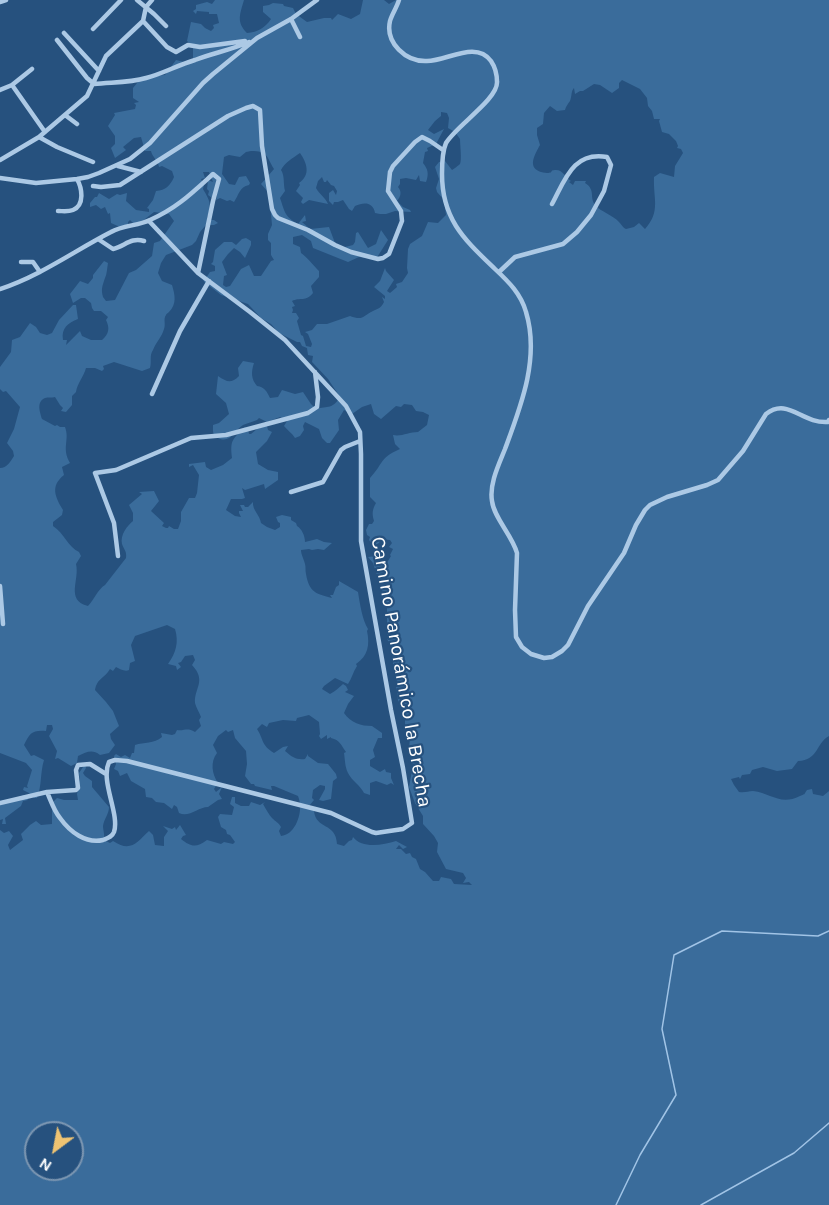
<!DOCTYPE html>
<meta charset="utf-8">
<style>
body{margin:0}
#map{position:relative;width:829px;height:1205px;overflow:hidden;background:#26517e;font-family:Karla,sans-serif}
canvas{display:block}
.north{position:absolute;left:24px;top:1121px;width:60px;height:60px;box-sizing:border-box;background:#26517e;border:2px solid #7d97b2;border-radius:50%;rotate:212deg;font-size:16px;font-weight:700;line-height:24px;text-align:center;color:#fff}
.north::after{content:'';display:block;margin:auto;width:21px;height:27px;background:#eec372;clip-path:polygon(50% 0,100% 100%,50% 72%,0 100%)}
</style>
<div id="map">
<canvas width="829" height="1205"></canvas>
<div class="north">N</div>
</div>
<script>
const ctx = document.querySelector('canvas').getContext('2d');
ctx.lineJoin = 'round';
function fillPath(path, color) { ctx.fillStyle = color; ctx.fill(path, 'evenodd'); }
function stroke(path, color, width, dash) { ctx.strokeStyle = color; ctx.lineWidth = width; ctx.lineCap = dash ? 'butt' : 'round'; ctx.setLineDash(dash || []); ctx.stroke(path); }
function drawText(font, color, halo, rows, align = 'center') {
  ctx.font = font + ' Karla,sans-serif'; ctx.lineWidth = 4.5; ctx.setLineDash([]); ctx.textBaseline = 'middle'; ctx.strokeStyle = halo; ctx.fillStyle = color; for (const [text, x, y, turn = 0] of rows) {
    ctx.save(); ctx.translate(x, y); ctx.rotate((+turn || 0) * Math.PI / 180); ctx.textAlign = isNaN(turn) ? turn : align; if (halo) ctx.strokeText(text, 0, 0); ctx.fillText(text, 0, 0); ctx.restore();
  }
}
const green = new Path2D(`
 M215,0H244C240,14 236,22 247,33C258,32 265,28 271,19L263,12V6L269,5L273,3L283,4L284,6L293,8L296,14L307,22L324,18H331L332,20L338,14L351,19L360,14L363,0H384L389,4L396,0H829V736C815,744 819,760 798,761L792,769L777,771L763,767L752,770L750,774L742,775L740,779L739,777L731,779L734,785L739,792C745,793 748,791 753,791C771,793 780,806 800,796C806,793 803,796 807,790L812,789L813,794L823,796L829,791V1205H0V830L4,833L9,831L13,836L8,845L10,850L23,840L21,834L30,825L36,821L41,825L52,824V809L51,804L57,798L64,800H78L77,794L80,780L79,773L85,764L86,768L83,773L85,776L92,781V787L109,807C109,814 104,819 103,826C103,830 105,835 104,840L110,843L113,841C131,853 137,842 149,831L153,835L155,845L164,846V837L168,831L163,826L172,829L175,827L176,830L180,825L186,835L183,836L181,839C191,847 196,848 207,840L221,844L224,842L233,844L235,842L230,835L227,834L226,830L221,827L218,817L220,814L232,815L234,807L230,804L232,797H235V803L241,806H249L251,802L260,805L265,802L263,804C266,809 269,815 272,818C276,822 278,822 281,827L279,831L281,836C294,835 301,817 300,805C300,802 299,799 298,796L274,786H271L272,790L255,786L254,784H251L245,776L247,764L246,751L235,738L233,730L228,732L226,730L218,736L213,745L217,753C210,762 212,774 218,783L214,789L216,792L222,787L219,794L222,799L218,800L208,807C198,807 189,818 179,813L177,807L174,805L172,809L164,803L156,802L152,798L146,797L145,789L131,781L127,773L120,776L118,771L114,769L116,764L114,756L116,754L121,757L125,755L130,758L132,753H134L135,745C144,742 154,744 162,737L161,733L172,735L175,734L177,730C185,731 187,727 195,732L201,726L199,720L201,717C199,712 196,707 195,703C194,688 207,681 192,665L195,660L193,655L185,656L181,662L178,663L181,667L177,670L176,666L168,664C176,653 179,642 175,629L167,625L135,636L131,645L135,661L130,663L129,670C125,672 120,669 116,667L113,671L110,669C105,678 97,678 95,690L106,702L113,711L119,726L110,734L111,739L115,745L109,753L100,755C92,749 87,752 78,756L77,763L71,766L58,758L55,759L57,751L49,736L53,729L52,725H47L46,731C32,730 30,733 24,745L31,756L34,755L44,760C40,773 42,786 37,798H34L29,793L23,790L24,787L28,788L27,786L32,770L26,763L0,753V468C7,468 10,462 14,456L13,451L7,443L14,429L20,407L6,391L3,392L0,389V367L11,352L12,340L20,337L30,323L36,327L40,333L47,335L52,333L59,320L73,305H76L78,319C68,323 61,328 63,340H67L66,345L80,331L82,336L91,340H102C109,334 110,328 106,320L108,317L101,311H94L92,308L91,303L85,298H81L73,303L70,294L80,281L88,284L93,278V275L104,261L108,263C107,268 107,274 105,278C102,287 101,289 103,297L106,301L115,300L129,273L136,270L152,256L154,243L160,241L174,221L169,214L154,212L140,223L134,224L130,220L128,222V226L120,227L111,223L110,213L108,214L105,207L101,209L96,205L90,207V203L95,197H97L99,193L109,199L117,194L120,195L127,193L126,201L136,210L149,212V209L147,208L153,200L156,191C166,190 170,186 174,177L172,171L162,166L159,167C158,160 152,157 151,151H145L141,137L134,138L123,147L126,150L115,158L111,148L115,144V136L108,126L115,115L114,113L135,109L136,105L134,103L139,102L133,98V88L142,77L165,75L176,60L184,62L193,59V46L187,41L191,22L201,24L205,28L211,31L214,28L213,25L219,23L217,14H209V12L197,11L196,14L193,11L196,9V5L207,2L212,4ZM622,80L640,89L647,98L648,106L652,111L654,119H660L659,121L662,132L669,134L676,141L678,146L677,148L681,149L683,153L675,166L674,177L660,173L654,177C653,199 661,211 645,229L639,223L634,227L626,229C623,228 622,225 619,222C613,215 601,212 595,205C589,196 596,190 585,183L586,181H575L573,185L569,182L571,181C566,178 563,170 556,170C548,170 555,173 547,173C525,171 534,156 540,145L537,135V128L543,124L544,113L550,106L557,111L565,110C566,106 568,104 570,101C572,96 571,91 574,88L575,94L580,91H583L594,84L600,85L612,93L619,88V83ZM441,112L447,113L449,118L448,128L455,132L460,139C460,145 462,160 460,164C459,165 454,169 452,170L445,161L439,162L435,167L439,179L436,188L437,192L444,200L446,215L438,223L428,222L422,236L410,244L408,249L407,268L408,273L402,282L396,284L397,287L390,293L387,291L394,280L386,271L385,268L380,281L374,287L385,296V299L382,297L384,302C381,308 379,308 373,311C363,316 363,321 350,316L327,324H317L312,330L305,332L308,334L312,344L311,347L306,346L303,336L301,335L297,321L299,318L296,313H292L293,310L292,307L295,306L292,301C300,297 306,302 313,293L311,286L319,277V271C314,266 306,256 301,253L300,247L293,244V237L302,235L311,241L313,248L348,262L359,257L376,259L388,240L381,230L376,244L368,248L358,232L356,233L355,242L353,245L341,248L335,243L329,227L310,229L302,222L306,221L305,215L298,224C284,216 285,212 280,198L285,191C283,183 285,176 281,170C285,162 293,158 300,153C307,163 311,175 299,183L300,185L296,191L303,198L301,202L303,204L309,200L328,204C325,197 320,195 316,188L318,181L322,177L324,182H326L327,180L331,185L334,186L337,191L336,195L333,190L329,193V201L333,205L334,202H338L343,200L349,209L352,211L355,206C364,202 373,202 375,213L380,214H386L395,211L411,212L410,210L403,207L397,201C401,196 402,192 398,187L400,184V179L406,178L416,180L419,175L420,181L426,182C429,174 428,169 423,163L425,152L428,151L427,148L436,144L444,129L434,134L428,130L435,121L441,116ZM251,151C268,151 266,156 274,169L261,184L269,193L272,225L268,234V240L271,243V255L274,260L271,261L261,276H254L249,265L241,269L230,286L226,287L223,285L224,276L227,275L222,262L228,254L234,248L240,252L245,258L251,245V241L246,238L242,239L236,245L232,242H224L215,250L213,262L211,264L215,266V271L210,272L206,278H202L205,283L207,284L221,295L248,304L261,318L271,324L279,333L297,342H300L302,346L307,348L308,355L313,356L312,362L328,379L340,397C333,409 328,406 316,409L311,404L303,392L295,394L282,390L278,397L270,398C267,392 265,387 257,386C251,379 251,372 254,363L243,361L238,368L239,376C231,384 227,382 218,376L216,394L226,403L229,414L219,423L213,425C213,431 212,435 218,438C230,444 234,431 243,425C247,423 253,422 257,420L259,418L267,422L280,417L287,421L284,426C287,430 292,433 295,438L300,436L304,430L303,426L305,422L319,429L322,438L327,443H330L339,430L338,420L344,410L352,414L362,407L371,404L374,414L381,419L396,406L401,407L404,404L412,405L416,411L423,412L429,415L427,425L418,432C409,432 401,437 393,435L395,444L400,449C379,458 384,463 370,478V497L376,503C372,510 372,514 374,521L372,524H369L366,530L367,535L370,537L369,540L373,546L379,543L381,539L390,540L392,543L389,547L393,549L390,555L391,556L388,561L383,563L377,556L368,557L373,563L387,605V639L391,646L393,660V671L396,675L397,682L396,686L398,700L405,715V724L408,737L410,738L409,749L413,765L409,787L415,803L423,816V824L434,836L438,843L437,852L446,869L463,873L466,878L463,883L469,882L472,885L454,884L451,879L441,877L439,881H433L425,872L420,869L416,859L412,857L410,853L406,854L401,849H396L399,845L403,849L407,847L396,841C383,845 362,849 353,837L352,840L349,841L344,846L337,844C336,822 316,830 314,811L309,806L314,800L312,798L313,790L320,785L325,786V789L319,800L323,801L331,799L333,781L337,778L336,774L328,764L318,763L308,756V754L305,759C296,760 292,757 285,751L288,746L283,747L274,753C261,745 264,740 257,729L262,724L267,727L269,723L283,720L296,721L297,718L309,715L319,722L320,734L319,736L321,739L327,735V739L331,737V738C340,740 341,745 346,752L344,753C345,760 345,767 348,773C352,781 360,785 364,793L370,795V783L376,781L387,785L391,783L394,785L391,778V773L386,772L385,769L380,772L370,766V760L375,757L373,750L378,738H382V733L372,726C361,726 351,723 344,713L348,704L354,696L345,692L348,690L346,686L343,684C341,686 333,693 330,694L322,689L324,686L335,678L348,684C352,678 353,672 357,666L356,664C368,656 370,645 367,631L368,629C362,619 360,604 358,592L339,581V585L336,587L333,595H330L332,598C316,594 309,592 306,574C305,570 306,567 305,564C304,559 301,555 301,550L309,549L312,550L318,549L324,550L332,543L324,542L317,539L305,542C305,536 302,529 297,526L296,523L291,520V517L282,515L276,517L278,522L280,523V527L275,530L267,527L261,523C260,515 252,510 253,502L248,507H245L244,505H240L243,511H239V513L241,517L235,516L226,510L231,499H242L245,498L242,488L245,490L264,484L265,489L278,480V472L268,470L258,464L256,452L267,441L272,432L268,430L267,426L257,429L251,434H249L248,429L245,427C232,440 230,440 232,458L223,465L211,470L206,467L205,462L189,464V467L193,465L199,475L197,493L195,498H189L181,512V521L178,529H174L169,526L168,528H166L162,526L164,523L151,511L159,501L154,491L139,492L142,494L129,505L133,513V521C127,526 120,535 122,544C124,550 127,551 126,558L105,585C98,589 94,600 88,606C65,600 80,580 76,564L81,556L79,552C68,547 64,533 53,526V522L62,515L63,510C55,497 50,486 64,475L62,467L70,463C61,448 70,440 65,427H60L57,425L55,426L42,419C40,412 36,402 45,398C48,397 52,398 55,397L60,405L63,408L61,411L66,412L72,405V396L76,392C77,384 84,376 86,368H95L102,371L104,369L103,366L114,362L142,371L150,368C152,361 149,356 153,350C156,342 162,337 164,329C166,324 163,319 166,315C166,314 168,313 169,312C177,304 175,295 172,285L162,281L158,273L161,263L166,255L192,245L196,241L200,232L206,225H214L218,223L214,220H208L207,218C212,204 210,201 203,189L204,185L201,179L205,178L203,172H209L213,182L208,180L207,189L209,191L208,195L212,198L217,195L216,200L220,198L227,201L230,200L234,202C239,195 239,187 249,185L250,183L246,176L239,177L235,185L229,184L222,174L224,157L229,155L240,157L246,152ZM36,1133H72V1169H36Z
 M23,795L26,796L28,800L23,801L21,806L5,818L6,824H2L3,819L0,820V805L20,798Z`);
const stream = new Path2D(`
 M616,1205L640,1155L676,1095L662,1029L674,955L722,931L818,936L829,931
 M701,1205L794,1153L829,1123`);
const minor = new Path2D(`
 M137,0L154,14L166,26
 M399,0C397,7 392,14 390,21C385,43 406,62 427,61C447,61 476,40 491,61C495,67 497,74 497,82C498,99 456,126 446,143C442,152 442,164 442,174C442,220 465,240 495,269C509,282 521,294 526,312C540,358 521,406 505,449C499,464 489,484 492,501C494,518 512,535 517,553L515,610L516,637L522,647L531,654L544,658L552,657L562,651L568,645L588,606L624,553L636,525L645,510L650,505L667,497L707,485L718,480L743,451L766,414C788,397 802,424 828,422L829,420
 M0,2L6,0
 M291,19L300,37
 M143,21L167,47L176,52L188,45L200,47L245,41
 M93,29L121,0
 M64,33L99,71
 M57,40L87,78L94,84C111,82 129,83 146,78C162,74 178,65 195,60C213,53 231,50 249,42
 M12,85L45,132
 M0,90L12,85L32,69
 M65,115L77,124
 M39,137L57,147L93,162
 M0,160L39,137L87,96L106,56L143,21L146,7L152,0
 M118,166L141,172
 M0,178L36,183L77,179L88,177L99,173L130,159L150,143L203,83L213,74L257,38L291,19L317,0
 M93,186L101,187L120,185L228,116L246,108L253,106L260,110L262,146L272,209L275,215L278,218L308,230L335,245L351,252L378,259L383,258L389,254L402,221L401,211L388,191L390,172L393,166L415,142L422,137L430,141L443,150
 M58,211C63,211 68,212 73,210C85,205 82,188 77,179
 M98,239L113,249C125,246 131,237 144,241
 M21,262H33L40,272
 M499,272L515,257L563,244L577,232L591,215L604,191L611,165L607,157C573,151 565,180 552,204
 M0,289C40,276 74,251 111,232C123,225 138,226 150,220C177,208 192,193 213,174L219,179L213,201L198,273
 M152,394L180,331L209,281
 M291,492L323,482L341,450L345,447L360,441
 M118,556L114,523L95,473L116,470L191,438L226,435L308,413L317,407L318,397L315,372
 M0,586L3,624
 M47,792C51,801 54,811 60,818C70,832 86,844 103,840C108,838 112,837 114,832C120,814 100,781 109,762L115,760L127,761L331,813L372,832L376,833L403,829L412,823L403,768L391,710L361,541V454L360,432L346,406L285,340L250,312L198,273L149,221
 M0,803L47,792L76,790L78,788L76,770L78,765L90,764L106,774`);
const streetNames = [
 ["Camino Panorámico la Brecha",401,672,80]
];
fillPath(green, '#3a6c9b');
stroke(stream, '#a1c4e6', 1.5);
stroke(minor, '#acc9e5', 4.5);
drawText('20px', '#fff', '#26517e', streetNames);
</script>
